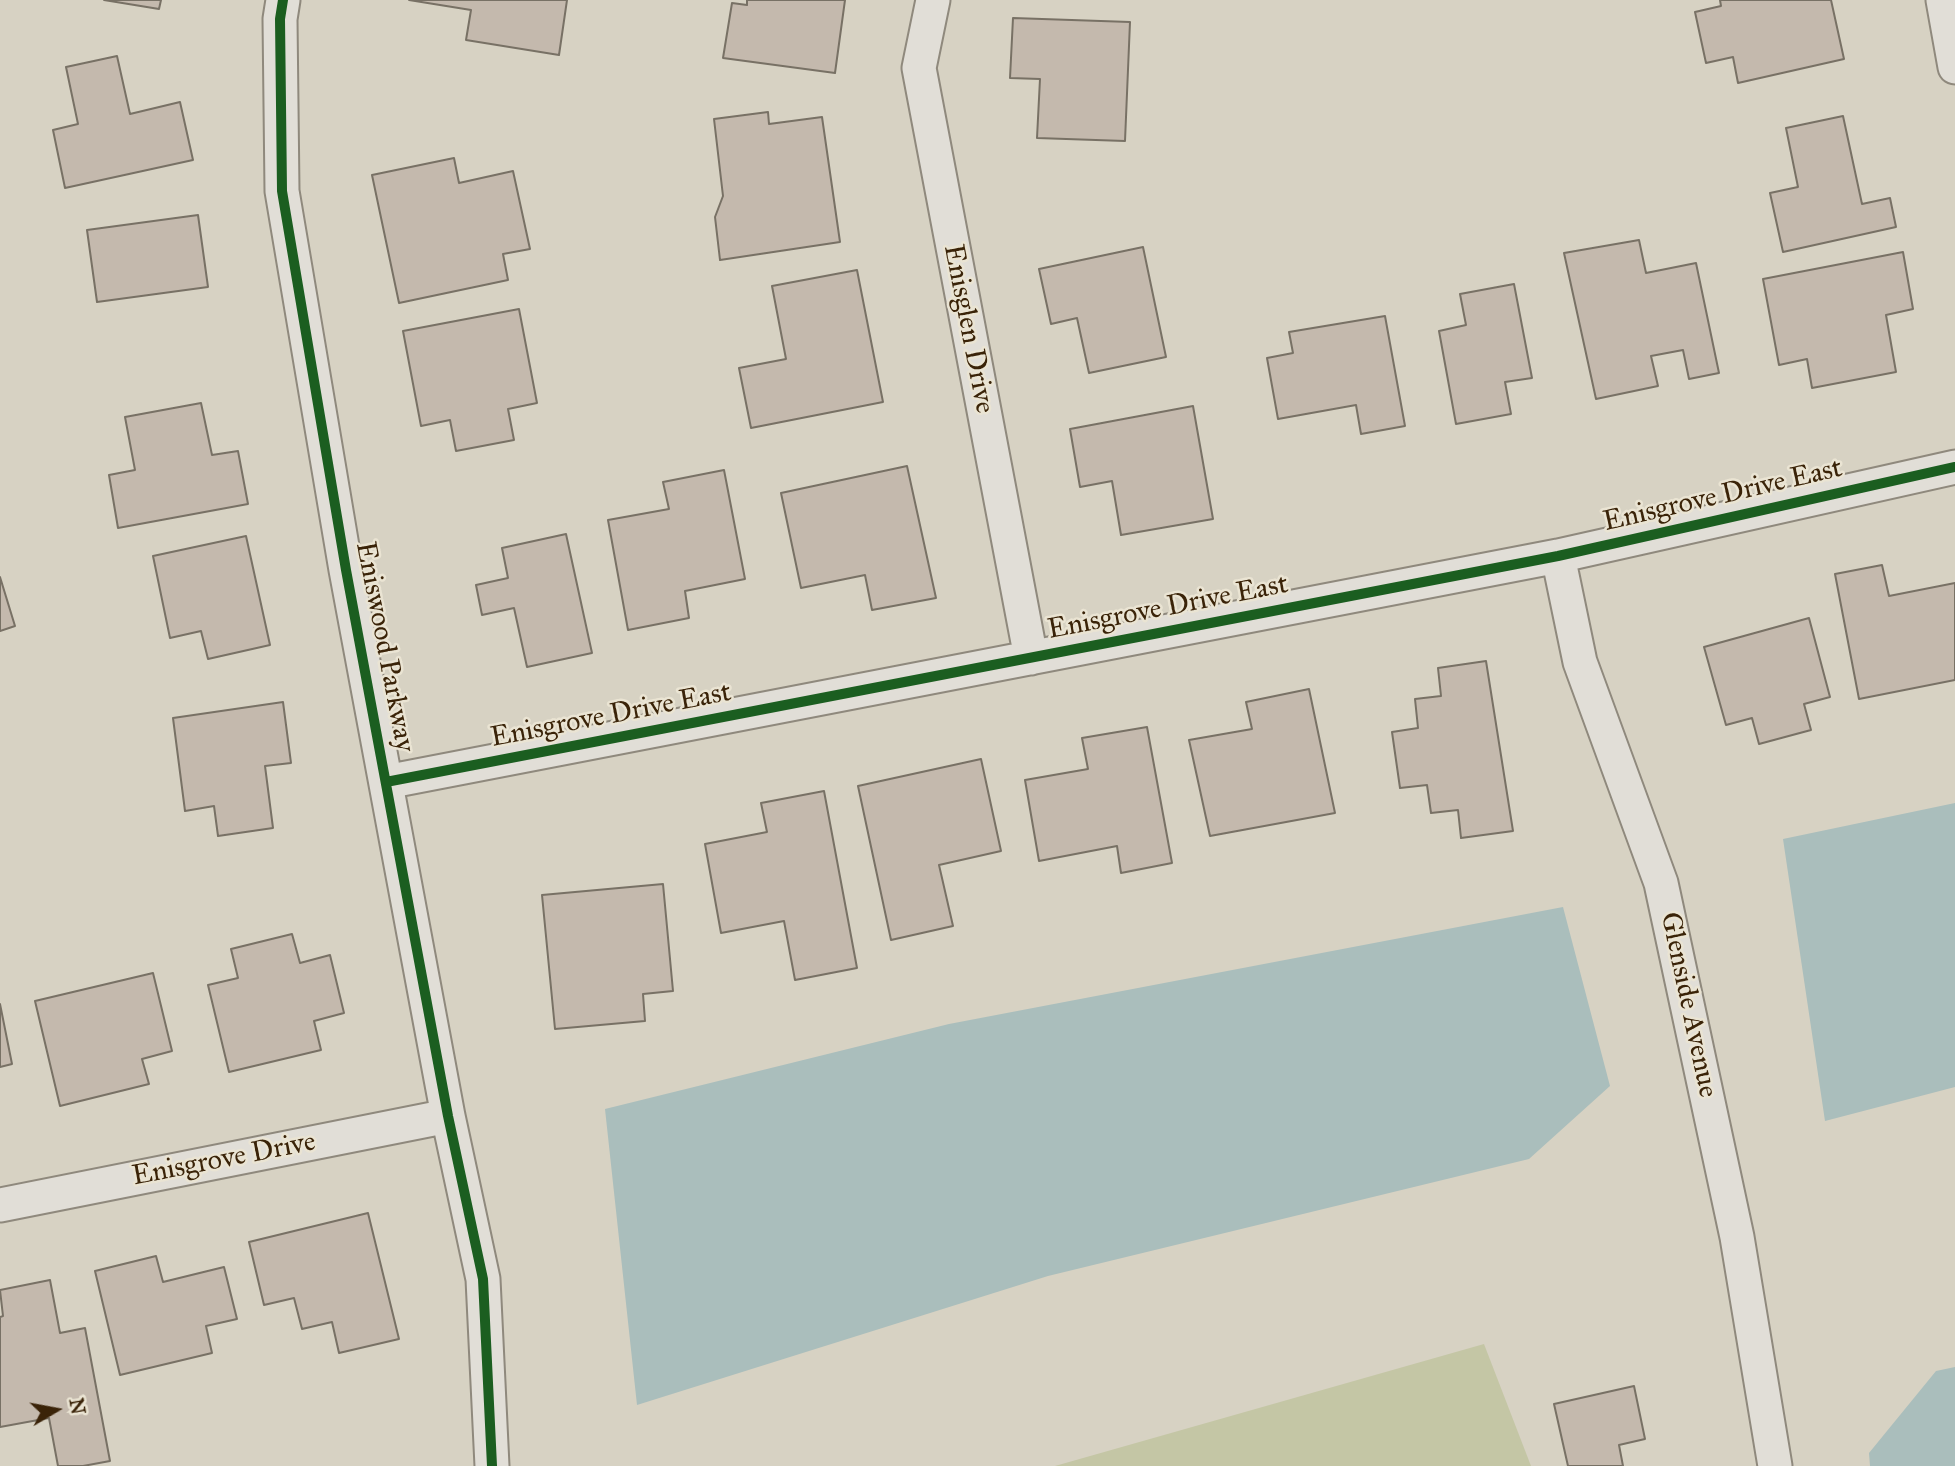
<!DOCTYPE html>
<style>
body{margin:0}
#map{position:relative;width:1955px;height:1466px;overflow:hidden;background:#d7d2c3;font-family:"IM FELL Great Primer",serif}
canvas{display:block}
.north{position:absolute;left:21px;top:1375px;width:70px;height:70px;-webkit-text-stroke:5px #eae4d3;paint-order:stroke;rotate:80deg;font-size:19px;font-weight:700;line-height:28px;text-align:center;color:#3a2308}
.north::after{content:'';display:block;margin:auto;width:24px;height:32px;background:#3a2308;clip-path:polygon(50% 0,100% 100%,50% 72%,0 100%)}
</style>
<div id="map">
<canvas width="1955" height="1466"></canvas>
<div class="north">N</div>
</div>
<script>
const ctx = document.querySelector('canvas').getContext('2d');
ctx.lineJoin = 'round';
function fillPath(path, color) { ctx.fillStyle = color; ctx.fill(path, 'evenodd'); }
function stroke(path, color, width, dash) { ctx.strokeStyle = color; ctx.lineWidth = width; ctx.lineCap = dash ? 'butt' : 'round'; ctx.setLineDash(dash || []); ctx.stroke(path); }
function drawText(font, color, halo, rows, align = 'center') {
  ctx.font = font + ' "IM FELL Great Primer",serif'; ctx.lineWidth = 5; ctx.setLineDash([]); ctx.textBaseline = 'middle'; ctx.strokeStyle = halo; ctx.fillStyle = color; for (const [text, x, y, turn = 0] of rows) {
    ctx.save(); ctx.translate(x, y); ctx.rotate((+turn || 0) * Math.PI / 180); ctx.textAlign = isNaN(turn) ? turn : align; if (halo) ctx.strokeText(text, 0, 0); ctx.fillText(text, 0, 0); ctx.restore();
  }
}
const green = new Path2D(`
 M1484,1344L1531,1466H1055Z`);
const water = new Path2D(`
 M1955,803V1087L1825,1121L1783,839Z
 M1563,907L1610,1086L1529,1159L1048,1276L637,1405L605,1109L949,1024Z
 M1955,1367V1466H1870L1869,1453L1936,1371Z`);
const building = new Path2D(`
 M104,0H161L159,9Z
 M409,0H567L559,55L466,40L471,10Z
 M747,0H845L835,73L723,58L732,3L747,5Z
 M1720,0H1831L1844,59L1738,83L1733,57L1706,63L1695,12L1721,6Z
 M1013,18L1130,22L1125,141L1037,138L1040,79L1010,78Z
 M117,56L130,114L180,102L193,160L65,188L53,130L78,124L66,67Z
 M768,112L769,124L822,117L840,242L720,260L715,217L723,196L714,119Z
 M1843,116L1862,204L1890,198L1896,227L1783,252L1770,193L1798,187L1786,128Z
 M454,158L459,183L513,171L530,249L503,254L508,280L399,303L372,175Z
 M198,215L208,287L97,302L87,230Z
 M1639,240L1646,273L1696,263L1719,373L1689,379L1683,350L1651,356L1658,386L1596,399L1564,253Z
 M1143,247L1166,357L1089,373L1077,318L1051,324L1039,269Z
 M1903,252L1913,309L1886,315L1896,372L1812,388L1807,359L1779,365L1763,279Z
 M857,270L883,402L751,428L739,368L786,359L772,286Z
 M1514,284L1532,378L1505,382L1511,414L1456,424L1439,331L1466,325L1460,294Z
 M519,309L537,403L508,409L514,440L456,451L450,420L421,426L403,331Z
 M1385,316L1405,426L1361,434L1356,405L1278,419L1267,358L1293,353L1289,332Z
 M201,403L212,455L238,451L248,504L118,528L109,475L135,470L125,417Z
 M1193,406L1213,519L1121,535L1112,481L1080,487L1070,429Z
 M907,466L936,598L872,610L865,575L801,588L781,493Z
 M724,470L745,579L685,591L689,618L628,630L608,520L669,509L663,482Z
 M566,534L592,653L527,667L514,608L482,615L476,585L508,578L502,548Z
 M246,536L270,645L208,659L201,631L170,638L153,556Z
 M1882,565L1889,596L1955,583V680L1859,699L1835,574Z
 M0,577L15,626L0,631Z
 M1809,618L1830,697L1804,704L1811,730L1759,744L1752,718L1726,725L1704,647Z
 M1486,661L1513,831L1461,838L1458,810L1431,813L1427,785L1400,788L1392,732L1418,728L1415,699L1441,696L1438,668Z
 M1309,689L1335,813L1210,836L1189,740L1252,729L1246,702Z
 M283,702L291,763L265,766L273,828L218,836L214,806L185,811L173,718Z
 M1147,727L1172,863L1121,873L1117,846L1039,861L1025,780L1088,769L1082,738Z
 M981,759L1001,851L939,865L953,926L891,940L858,786Z
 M824,791L857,968L795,980L784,921L721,933L705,844L767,832L761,803Z
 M663,884L673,991L643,994L645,1021L555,1029L542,895Z
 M292,934L300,963L330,955L344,1013L314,1021L321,1050L229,1072L208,985L238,978L231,949Z
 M153,973L172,1051L142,1059L149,1084L60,1106L35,1001Z
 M0,1004L12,1064L0,1067Z
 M368,1213L399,1339L339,1353L332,1322L302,1329L294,1298L264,1305L249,1242Z
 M156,1256L163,1282L224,1267L237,1319L206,1326L212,1353L120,1375L95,1271Z
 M50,1280L60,1333L85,1328L110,1461L83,1466H58L49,1418L0,1427V1317L3,1316L0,1290Z
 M1634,1386L1645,1439L1619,1445L1623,1466H1568L1554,1404Z`);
const minor = new Path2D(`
 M283,0L280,19L282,191L346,570L448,1116L483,1279L492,1466
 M933,0L919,68L1031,658
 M1943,0L1955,67
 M1558,556L1580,662L1661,883L1737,1237L1775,1466
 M386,782L1558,556L1955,467
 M0,1205L448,1116`);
const cycleway = new Path2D(`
 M283,0L280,19L282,191L346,570L448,1116L483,1279L492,1466
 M386,782L1558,556L1955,467`);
const streetNames = [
 ["Enisglen Drive",968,329,79],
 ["Enisgrove Drive East",1723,496,-13],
 ["Enisgrove Drive East",1168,608,-11],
 ["Eniswood Parkway",384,647,79],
 ["Enisgrove Drive East",611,716,-11],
 ["Glenside Avenue",1688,1005,78],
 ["Enisgrove Drive",224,1160,-11]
];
fillPath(green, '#c4c6a5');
fillPath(water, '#aabebc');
fillPath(building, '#c4b9ad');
stroke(building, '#787165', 2);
stroke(minor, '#8f897d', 37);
stroke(minor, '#e1ded7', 33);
stroke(cycleway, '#1b5e20', 10);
drawText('28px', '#3a2308', '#eae4d3', streetNames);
</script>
